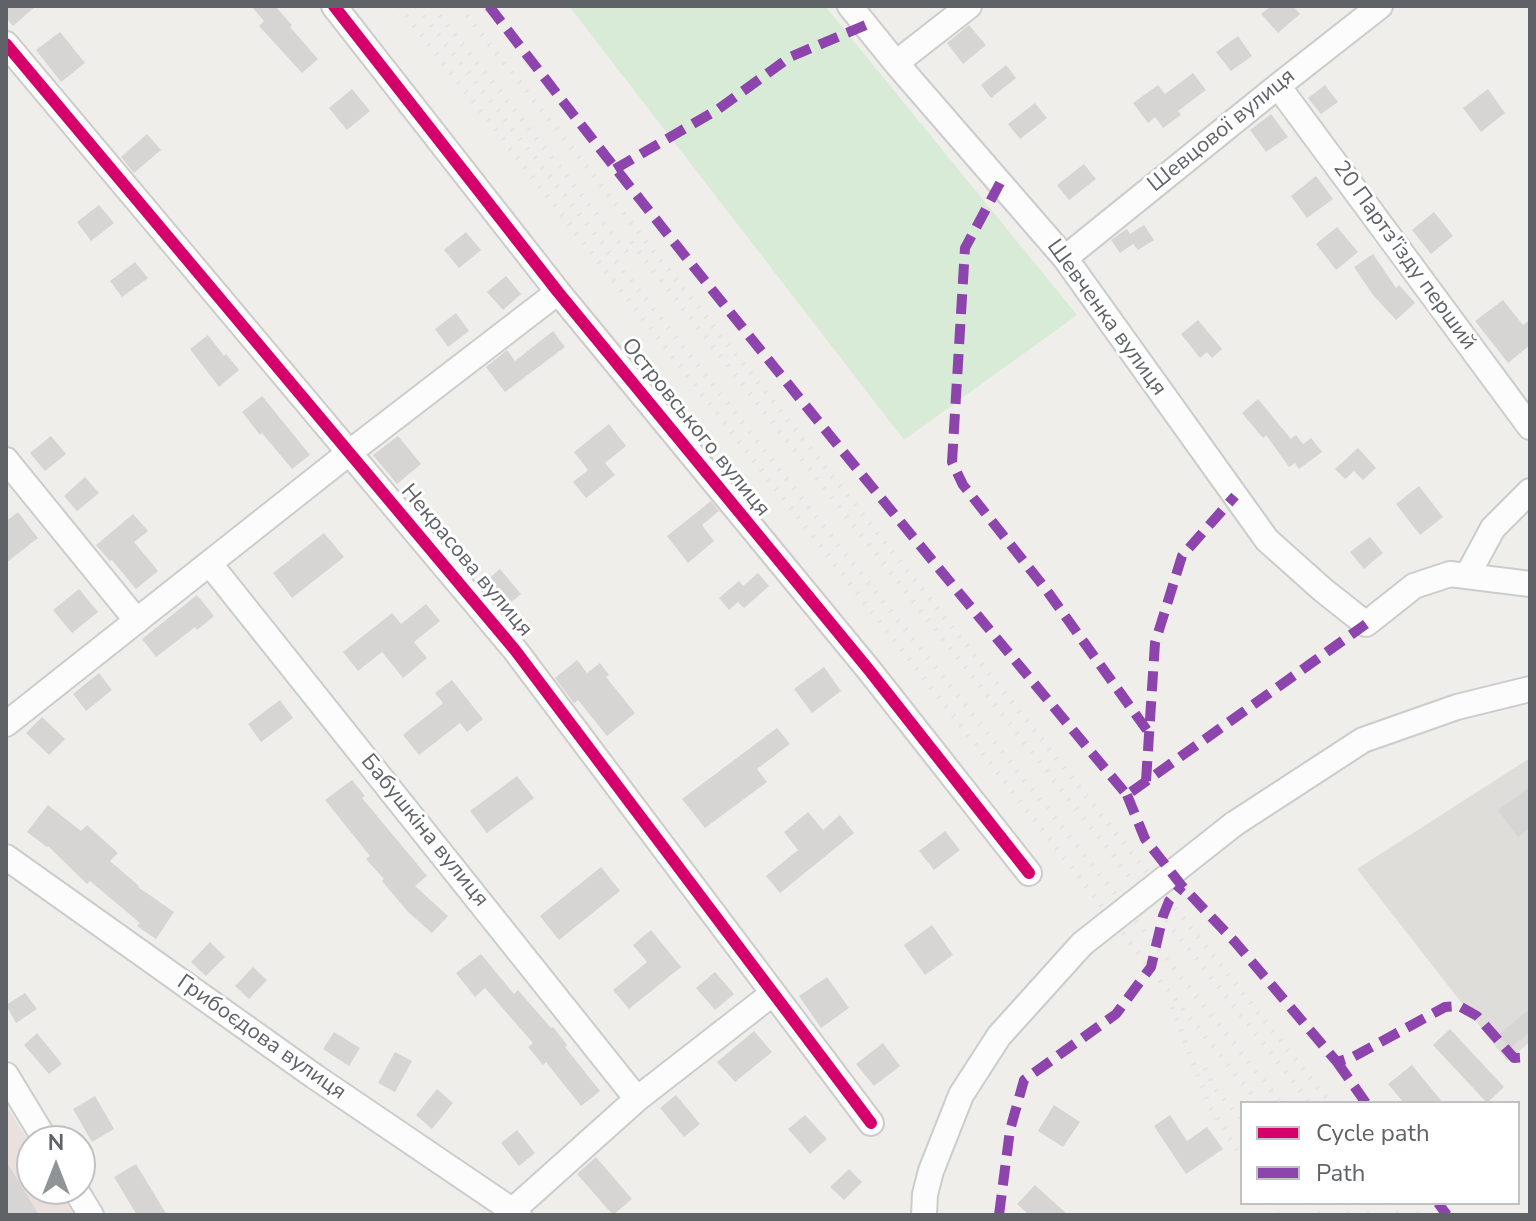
<!DOCTYPE html>
<meta charset="utf-8">
<style>
body{margin:0}
#map{position:relative;width:1536px;height:1221px;overflow:hidden;background:#efeeea;font-family:"Nunito Sans",sans-serif}
canvas{display:block}
.frame{position:absolute;inset:0;border:8px solid #5f6368;pointer-events:none}
.legend{position:absolute;left:1240px;top:1101px;width:280px;height:104px;box-sizing:border-box;background:#fff;border:2px solid #bfc1c3;margin:0;padding:10px 14px;list-style:none;font-size:24px;color:#5f6368}
.legend li{display:flex;align-items:center;gap:16px;height:40px}
.legend b{width:40px;border:2px solid #bfc1c3}
.north{position:absolute;left:16px;top:1125px;width:80px;height:80px;box-sizing:border-box;background:#fff;border:2px solid #bfc1c3;border-radius:50%;rotate:0deg;font-size:22px;font-weight:700;line-height:32px;text-align:center;color:#5f6368}
.north::after{content:'';display:block;margin:auto;width:28px;height:36px;background:#919496;clip-path:polygon(50% 0,100% 100%,50% 72%,0 100%)}
</style>
<div id="map">
<canvas width="1536" height="1221"></canvas>
<div class="frame"></div>
<ul class="legend">
<li><b style="height:10px;background:#d6006c"></b>Cycle path</li>
<li><b style="height:10px;background:#8e44ad"></b>Path</li>
</ul>
<div class="north">N</div>
</div>
<script>
const ctx = document.querySelector('canvas').getContext('2d');
ctx.lineJoin = 'round';
function fillPath(path, color) { ctx.fillStyle = color; ctx.fill(path, 'evenodd'); }
function stroke(path, color, width, dash) { ctx.strokeStyle = color; ctx.lineWidth = width; ctx.lineCap = dash ? 'butt' : 'round'; ctx.setLineDash(dash || []); ctx.stroke(path); }
function drawText(font, color, halo, rows, align = 'center') {
  ctx.font = font + ' "Nunito Sans",sans-serif'; ctx.lineWidth = 6; ctx.setLineDash([]); ctx.textBaseline = 'middle'; ctx.strokeStyle = halo; ctx.fillStyle = color; for (const [text, x, y, turn = 0] of rows) {
    ctx.save(); ctx.translate(x, y); ctx.rotate((+turn || 0) * Math.PI / 180); ctx.textAlign = isNaN(turn) ? turn : align; if (halo) ctx.strokeText(text, 0, 0); ctx.fillText(text, 0, 0); ctx.restore();
  }
}
const industrial = new Path2D(`
 M1530,758V1042L1507,1061L1357,869Z`);
const medical = new Path2D(`
 M6,1105L32,1147V1189H58L74,1215H6Z`);
const green = new Path2D(`
 M569,6H825L1077,315L904,440Z`);
const building = new Path2D(`
 M6,6H36L13,26L6,18Z
 M251,6H275L292,25L290,27L318,59L302,73L259,26L264,21Z
 M1271,6H1293L1300,14L1278,33L1261,14Z
 M969,25L986,45L963,64L947,43Z
 M60,32L85,63L61,82L36,50Z
 M1238,36L1252,56L1231,71L1216,52Z
 M1006,65L1016,78L991,98L981,85Z
 M1193,73L1206,90L1178,111L1181,115L1163,128L1155,117L1148,123L1133,103L1158,85L1165,94Z
 M1325,85L1338,102L1321,114L1308,98Z
 M352,89L370,111L347,130L329,108Z
 M1488,89L1505,113L1481,132L1463,108Z
 M1035,103L1047,118L1020,139L1008,124Z
 M1271,114L1288,137L1266,152L1250,130Z
 M147,134L161,150L134,173L121,157Z
 M1084,164L1096,179L1069,200L1057,185Z
 M1316,176L1333,199L1307,218L1291,196Z
 M99,205L114,223L91,241L77,222Z
 M1434,212L1453,236L1431,254L1412,230Z
 M1144,225L1154,240L1138,250L1133,244L1120,253L1111,240L1127,229L1130,234Z
 M1337,227L1358,252L1336,270L1316,244Z
 M466,232L481,250L459,268L444,250Z
 M1373,254L1396,288L1399,285L1415,303L1396,320L1373,295L1354,267Z
 M135,262L148,278L122,297L110,281Z
 M506,276L521,294L503,310L487,292Z
 M1503,300L1523,325L1530,320V345L1508,363L1475,321Z
 M456,313L469,331L448,347L435,329Z
 M1198,320L1222,349L1212,358L1207,352L1200,358L1181,334Z
 M553,331L565,347L505,392L486,367L507,350L515,361Z
 M208,335L224,356L226,354L239,370L219,387L190,349Z
 M262,396L310,455L292,469L262,433L260,435L242,412Z
 M1258,399L1291,439L1296,435L1303,444L1311,438L1322,452L1299,469L1295,463L1289,467L1266,435L1263,438L1242,413Z
 M609,424L626,446L605,463L615,475L586,498L573,482L588,470L574,452Z
 M51,436L66,454L45,471L30,453Z
 M398,436L421,464L397,484L373,455Z
 M1358,448L1376,468L1363,480L1354,471L1345,479L1335,469Z
 M85,477L99,493L77,511L64,496Z
 M1419,486L1443,517L1420,535L1396,504Z
 M711,501L719,511L702,525L714,541L688,563L667,536Z
 M18,512L38,538L6,563V521Z
 M133,514L148,531L134,542L158,571L136,589L112,560L110,561L96,545Z
 M324,533L344,557L292,598L273,573Z
 M1370,537L1383,553L1364,569L1350,552Z
 M500,569L521,594L502,610L481,585Z
 M758,573L769,586L744,608L738,602L729,610L719,598L739,581L743,586Z
 M79,589L98,612L72,633L53,610Z
 M197,595L214,616L197,630L195,627L156,657L142,639Z
 M426,604L440,621L414,642L427,658L403,678L382,652L358,671L343,652L392,613L401,624Z
 M577,660L587,673L600,663L609,675L606,677L635,713L607,736L578,700L574,703L555,678Z
 M824,667L841,691L812,713L794,689Z
 M99,673L112,690L86,711L73,694Z
 M452,680L483,719L467,732L460,723L419,755L403,735L443,703L435,693Z
 M280,700L293,718L261,742L248,724Z
 M42,717L65,739L49,755L26,733Z
 M777,728L790,744L757,769L767,782L705,828L682,799Z
 M517,776L534,798L487,833L470,811Z
 M352,780L365,796L362,798L427,876L415,886L448,916L432,933L408,912L382,881L384,879L366,859L370,856L325,800Z
 M1530,787V828L1518,837L1498,810Z
 M48,805L81,831L87,825L118,853L110,861L139,886L138,887L174,912L156,939L137,926L140,923L90,881L87,884L48,846L47,847L27,832Z
 M808,812L823,830L840,815L854,833L780,893L766,876L798,850L784,832Z
 M945,831L960,850L934,870L919,851Z
 M601,867L620,891L559,940L540,916Z
 M932,925L953,955L925,975L904,945Z
 M651,930L681,967L629,1009L613,990L647,962L633,945Z
 M210,942L225,957L206,976L191,962Z
 M481,954L514,994L518,990L551,1028L553,1027L567,1045L565,1047L600,1091L581,1106L546,1062L543,1065L528,1047L533,1043L485,988L475,997L456,973Z
 M253,967L267,980L249,999L235,986Z
 M715,972L734,994L715,1010L696,988Z
 M827,977L849,1008L821,1028L799,996Z
 M25,993L37,1009L16,1023L6,1005Z
 M1530,1009V1032L1509,1049L1498,1035Z
 M1450,1029L1504,1087L1487,1103L1433,1045Z
 M754,1031L772,1052L735,1082L717,1062Z
 M334,1032L360,1048L349,1066L323,1049Z
 M37,1033L62,1064L49,1074L24,1045Z
 M883,1043L900,1066L874,1086L856,1064Z
 M395,1052L412,1061L395,1092L378,1083Z
 M1412,1065L1443,1103H1404L1388,1084Z
 M437,1089L453,1103L432,1129L416,1115Z
 M676,1095L700,1124L684,1137L660,1108Z
 M95,1096L114,1129L92,1142L73,1109Z
 M1054,1105L1080,1122L1063,1147L1038,1131Z
 M805,1115L827,1139L810,1154L788,1129Z
 M1170,1115L1187,1141L1207,1127L1223,1149L1186,1174L1154,1126Z
 M517,1130L535,1153L519,1166L501,1143Z
 M596,1157L632,1199L613,1215L577,1174Z
 M6,1161L39,1215H6Z
 M136,1164L167,1215H137L114,1177Z
 M849,1169L862,1182L844,1200L830,1187Z
 M1035,1185L1068,1215H1029L1017,1204Z`);
const minor = new Path2D(`
 M334,6L558,292L869,670L1029,873
 M850,6L896,63L1065,258L1267,540L1323,590L1366,624L1414,586L1450,574L1530,584
 M6,44L515,650L871,1123
 M896,63L969,6
 M1278,86L1530,427
 M1065,258L1278,86L1380,6
 M6,460L137,621
 M210,564L637,1099
 M1467,576L1493,528L1530,491
 M6,724L350,452L558,292
 M1234,824L1363,740L1457,707L1530,689
 M6,857L314,1076L519,1215
 M6,1075L46,1141
 M75,1189L91,1215
 M513,1210L637,1099L772,994
 M924,1215L925,1194L931,1171L961,1095L999,1036L1082,944`);
const rail = new Path2D(`
 M399,6L1165,987L1259,1103
 M416,6L854,565L1281,1103
 M432,6L633,260
 M459,6L1330,1103
 M631,242L1134,882L1163,916L1310,1103
 M1172,1007L1210,1107L1242,1158
 M1205,1068L1214,1087L1242,1120
 M1270,1203L1278,1215
 M1288,1203L1295,1215
 M1310,1203L1319,1215
 M1339,1203L1349,1215
 M1359,1203L1368,1215
 M1388,1203L1398,1215
 M1409,1203L1418,1215`);
const minorBridge = new Path2D(`
 M1082,944L1234,824`);
const quiet = new Path2D(`
 M489,6C695,274 910,535 1127,795L1366,624
 M615,169L717,110L790,57L866,25
 M1000,183L965,248L952,462L963,485L1045,588L1149,733
 M1146,781L1155,643L1182,556L1235,496
 M1127,795L1145,839L1182,886L1235,942L1337,1062L1353,1057L1445,1007L1459,1006L1477,1016L1514,1058L1530,1057
 M1337,1062L1366,1103
 M1438,1203L1447,1215
 M999,1215L1010,1130L1024,1080L1116,1014L1151,967L1163,916L1169,901L1182,886`);
const cycleway = new Path2D(`
 M334,6L558,292L869,670L1029,873
 M6,44L515,650L871,1123`);
const streetNames = [
 ["Шевцової вулиця",1222,131,-39],
 ["20 Партз'їзду перший",1404,256,54],
 ["Шевченка вулиця",1106,318,54],
 ["Островського вулиця",695,428,51],
 ["Некрасова вулиця",466,561,50],
 ["Бабушкіна вулиця",424,831,51],
 ["Грибоєдова вулиця",261,1038,35]
];
fillPath(industrial, '#dfddda');
fillPath(medical, '#eae0de');
fillPath(green, '#d8ebd6');
fillPath(building, '#d6d5d3');
stroke(minor, '#cbcccc', 28);
stroke(minor, '#fdfcfc', 24);
stroke(rail, '#e4e4e4', 5, [2, 10]);
stroke(minorBridge, '#cbcccc', 28, []);
stroke(minorBridge, '#fdfcfc', 24);
stroke(quiet, '#8e44ad', 10, [20, 10]);
stroke(cycleway, '#d6006c', 12);
drawText('22px', '#5f6368', '#fff', streetNames);
</script>
